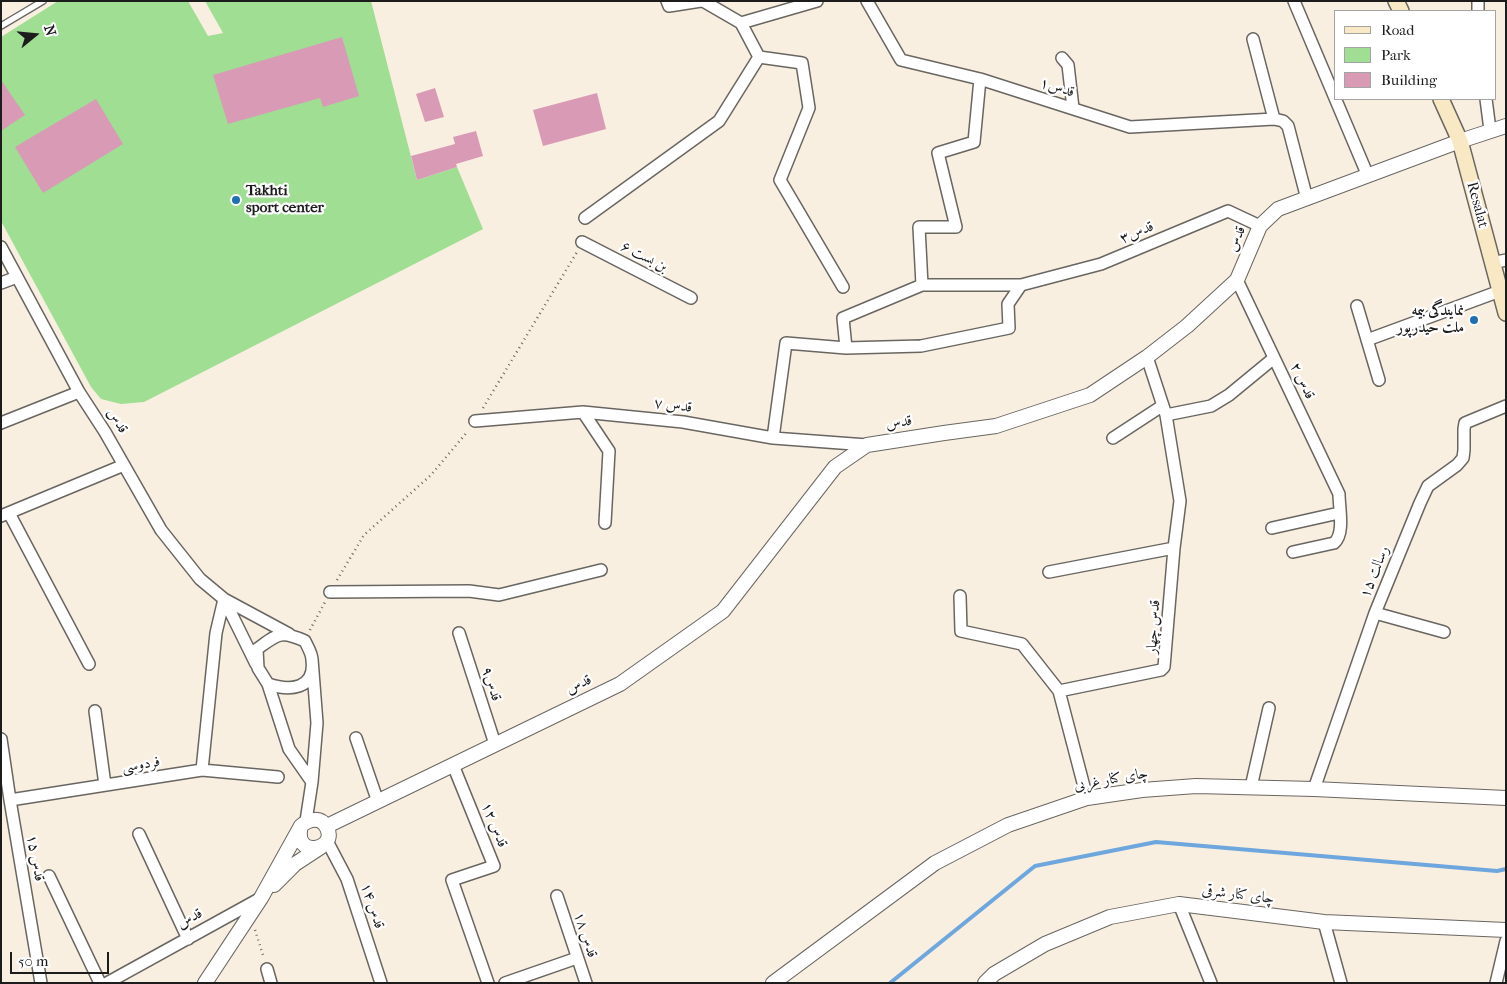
<!DOCTYPE html>
<meta charset="utf-8">
<style>
body{margin:0}
#map{position:relative;width:1507px;height:984px;overflow:hidden;background:#f9efe1;font-family:"IM FELL French Canon",serif}
canvas{display:block}
.frame{position:absolute;inset:0;border:2px solid #1c1c1c;pointer-events:none}
.legend{position:absolute;left:1334px;top:10px;width:162px;height:90px;box-sizing:border-box;background:#fff;border:1px solid #a4a4a4;margin:0;padding:6px 9px;list-style:none;font-size:15px;color:#1c1c1c}
.legend li{display:flex;align-items:center;gap:10px;height:25px}
.legend b{width:25px;border:1px solid #a4a4a4}
.north{position:absolute;left:10px;top:10px;width:50px;height:50px;-webkit-text-stroke:4px #fff;paint-order:stroke;rotate:73deg;font-size:14px;font-weight:700;line-height:20px;text-align:center;color:#1c1c1c}
.north::after{content:'';display:block;margin:auto;width:18px;height:22px;background:#1c1c1c;clip-path:polygon(50% 0,100% 100%,50% 72%,0 100%)}
.scale{position:absolute;left:10px;top:952px;width:99px;height:22px;box-sizing:border-box;border:2px solid #1c1c1c;border-top:0;padding-left:6px;font-size:15px;line-height:18px;white-space:nowrap;color:#1c1c1c;-webkit-text-stroke:4px #fff;paint-order:stroke}
</style>
<div id="map">
<canvas width="1507" height="984"></canvas>
<div class="frame"></div>
<ul class="legend">
<li><b style="height:6px;background:#f8e8c3"></b>Road</li>
<li><b style="height:14px;background:#9fde93"></b>Park</li>
<li><b style="height:14px;background:#d99ab6"></b>Building</li>
</ul>
<div class="north">N</div>
<div class="scale">50 m</div>
</div>
<script>
const ctx = document.querySelector('canvas').getContext('2d');
ctx.lineJoin = 'round';
function fillPath(path, color) { ctx.fillStyle = color; ctx.fill(path, 'evenodd'); }
function stroke(path, color, width, dash) { ctx.strokeStyle = color; ctx.lineWidth = width; ctx.lineCap = dash ? 'butt' : 'round'; ctx.setLineDash(dash || []); ctx.stroke(path); }
function drawText(font, color, halo, rows, align = 'center') {
  ctx.font = font + ' "IM FELL French Canon",Amiri,serif'; ctx.lineWidth = 4.5; ctx.setLineDash([]); ctx.textBaseline = 'middle'; ctx.strokeStyle = halo; ctx.fillStyle = color; for (const [text, x, y, turn = 0] of rows) {
    ctx.save(); ctx.translate(x, y); ctx.rotate((+turn || 0) * Math.PI / 180); ctx.textAlign = isNaN(turn) ? turn : align; if (halo) ctx.strokeText(text, 0, 0); ctx.fillText(text, 0, 0); ctx.restore();
  }
}
const green = new Path2D(`
 M58,1H188L208,36L223,33L205,1H371L417,180L457,167L483,229L144,402L121,404L101,399L91,387L1,221V37Z`);
const stream = new Path2D(`
 M890,983L1035,866L1156,842L1497,871L1506,869`);
const building = new Path2D(`
 M342,37L359,96L323,107L320,98L228,124L213,75Z
 M1,80L25,115L1,131Z
 M435,88L444,117L425,122L416,94Z
 M597,93L606,129L543,146L533,110Z
 M96,99L123,144L43,193L15,147Z
 M476,131L483,156L456,164L457,167L417,180L411,156L455,144L453,137Z`);
const path = new Path2D(`
 M483,408L577,252
 M337,580L364,535L431,475L468,431
 M310,630L325,602
 M255,930L264,958`);
const service = new Path2D(`
 M1,26L43,1`);
const minor = new Path2D(`
 M667,1L669,6L701,1
 M703,1L741,23L817,1
 M867,1L901,60L980,79L1130,127L1274,119L1283,121L1288,126L1307,199
 M1294,1L1368,176
 M1478,11V1
 M1253,39L1274,119
 M759,57L802,63L809,108L780,180L843,287
 M1062,58L1068,65L1073,108
 M1486,99L1490,130
 M585,218L719,121L759,57L741,23
 M582,242L691,298
 M1,247L79,392L105,432L161,530L200,579L224,599L216,633L202,770
 M1492,263L1506,260
 M1237,280L1339,494C1339,508 1345,534 1334,543L1293,552
 M1,283L17,277
 M922,285L919,227H956L938,153L974,142L980,79
 M1357,306L1379,380
 M1367,340L1500,291
 M846,348L843,318L922,285H1021L1101,264L1228,211L1260,226
 M583,412L609,451L605,523
 M1166,415L1211,406L1229,395L1274,358
 M475,421L583,412L683,422L773,438L867,445
 M1,423L79,392
 M773,438L786,343L846,348L921,346L1009,328L1008,304L1021,285
 M1113,438L1162,406
 M9,513L89,664
 M1,516L124,465
 M1272,528L1339,513
 M1049,572L1174,548
 M330,592L469,591L499,595L601,570
 M960,596L961,631L1022,644L1059,691L1161,670L1164,667L1174,548L1180,501L1166,415L1147,357
 M1375,613L1444,632
 M459,633L495,744
 M256,664L224,599L289,634
 M268,684C289,691 316,690 312,660C312,653 307,646 305,641C280,630 278,634 257,649L258,668L268,684L289,749L312,782L317,723L312,659
 M1059,691L1087,798
 M95,711L105,785
 M356,738L378,802
 M1,739L10,800L41,983
 M453,765L494,866L452,880L488,983
 M1251,787L1269,708
 M1314,789L1375,613L1420,503L1428,486L1457,465L1463,458L1464,450V429L1465,423L1506,406
 M10,800L202,770L278,777
 M306,821L312,782
 M139,834L188,939
 M327,841L347,879L381,983
 M49,876L100,983
 M557,896L586,983
 M1179,904L1211,983
 M1324,922L1341,983
 M267,969L271,983
 M107,983L261,898
 M505,983L577,958
 M1496,983L1506,941`);
const tertiary = new Path2D(`
 M327,826L620,684L723,611L835,467L867,445L944,433L996,426L1090,395L1147,357L1187,326L1237,280L1260,226L1278,209L1460,141L1506,126
 M274,885L295,864L321,847
 M205,983L261,898L301,826C309,819 321,816 327,828C338,851 292,859 301,826
 M773,983L935,863L1008,825L1087,798L1142,790L1196,786L1314,789L1506,798
 M985,983L994,974L1045,944L1110,917L1179,904L1324,922L1506,930`);
const secondary = new Path2D(`
 M1396,1L1401,11
 M1441,99L1460,141L1506,313`);
const markers = [
 [236,200,5,"#1f6fb2"],
 [1474,320,5,"#1f6fb2"]
];
const streetNames = [
 ["قدس۱",1057,88,17],
 ["Resalat",1477,205,75],
 ["قدس۳",1137,233,-23],
 ["قدس",1237,239,-67],
 ["بن بست ۶",644,257,27],
 ["قدس ۲",1302,381,65],
 ["قدس ۷",673,406,7],
 ["قدس",117,421,58],
 ["قدس",899,423,-9],
 ["رسالت ۱۵",1375,572,-68],
 ["قدس چهار",1154,627,-86],
 ["قدس۹",491,684,72],
 ["قدس",579,685,-26],
 ["فردوسی",141,765,-9],
 ["چای کنار غربی",1111,780,-10],
 ["قدس ۱۲",494,825,68],
 ["قدس ۱۵",35,858,80],
 ["چای کنار شرقی",1238,895,7],
 ["قدس ۱۴",372,906,72],
 ["قدس",190,919,-29],
 ["قدس ۱۸",585,935,72]
];
const poiNames = [
 ["Takhti",246,191],
 ["sport center",246,208],
 ["نمایندگی بیمه",1464,311,"right"],
 ["ملت حیدرپور",1464,328,"right"]
];
fillPath(green, '#9fde93');
stroke(stream, '#6da7dd', 4);
fillPath(building, '#d99ab6');
stroke(service, '#696661', 8);
stroke(minor, '#696661', 14);
stroke(tertiary, '#696661', 16);
stroke(secondary, '#696661', 18);
stroke(path, '#696661', 2.5, [1, 4]);
stroke(service, '#fff', 5.5);
stroke(minor, '#fff', 11);
stroke(tertiary, '#fff', 14);
stroke(secondary, '#f8e8c3', 15);
for (const [x, y, r, color] of markers) { const dot = new Path2D(); dot.arc(x, y, r, 0, 2 * Math.PI); ctx.fillStyle = color; ctx.fill(dot); stroke(dot, '#fff', 2); }
drawText('15px', '#1c1c1c', '#fff', streetNames);
drawText('bold 15px', '#1c1c1c', '#fff', poiNames, 'left');
</script>
